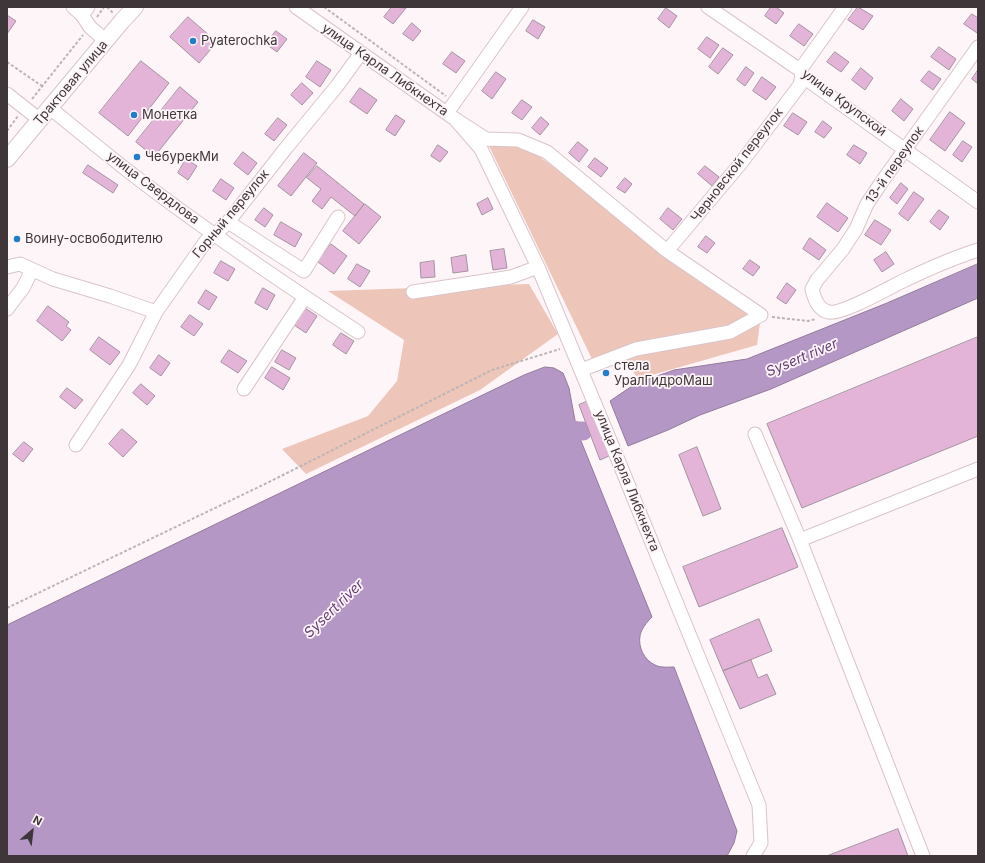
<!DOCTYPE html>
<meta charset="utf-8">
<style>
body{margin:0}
#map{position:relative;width:985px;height:863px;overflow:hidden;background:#fef5f8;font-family:Inter,sans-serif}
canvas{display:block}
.frame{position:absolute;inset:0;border:8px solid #3f3639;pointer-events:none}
.north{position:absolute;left:12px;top:811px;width:40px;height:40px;-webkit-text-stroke:3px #fef5f8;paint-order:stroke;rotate:28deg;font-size:11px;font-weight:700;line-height:16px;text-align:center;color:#3f3639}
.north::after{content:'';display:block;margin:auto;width:14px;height:18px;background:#3f3639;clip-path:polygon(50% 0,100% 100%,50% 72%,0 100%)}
</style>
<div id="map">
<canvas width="985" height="863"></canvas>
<div class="frame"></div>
<div class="north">N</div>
</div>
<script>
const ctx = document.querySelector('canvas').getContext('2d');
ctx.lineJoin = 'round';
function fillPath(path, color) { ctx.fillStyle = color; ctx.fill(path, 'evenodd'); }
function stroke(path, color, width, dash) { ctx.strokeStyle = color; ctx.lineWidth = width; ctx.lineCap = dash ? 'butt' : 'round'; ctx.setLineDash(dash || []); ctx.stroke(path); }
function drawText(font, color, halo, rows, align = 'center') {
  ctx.font = font + ' Inter,sans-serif'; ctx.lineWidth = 3.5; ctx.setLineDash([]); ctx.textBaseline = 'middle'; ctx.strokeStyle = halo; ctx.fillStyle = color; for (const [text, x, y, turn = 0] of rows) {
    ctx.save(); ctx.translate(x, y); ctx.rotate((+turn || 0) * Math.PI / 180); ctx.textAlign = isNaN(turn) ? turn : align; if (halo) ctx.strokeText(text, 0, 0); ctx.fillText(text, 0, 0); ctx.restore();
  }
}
const green = new Path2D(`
 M509,144L529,149L558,170L630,228L760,323L757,345L638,379L618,348L592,359L489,146Z
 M529,284L558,334L480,390L306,474L282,449L368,416L397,381L404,340L328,291Z`);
const water = new Path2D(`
 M978,264V298L771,389L700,415L668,430L628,446L610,401L635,384L674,370L747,359L887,303Z
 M545,367L554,368L563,373L569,388L577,431L652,617C647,622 641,629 640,636C638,647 644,660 655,665C660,668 669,667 674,667L737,831L734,843L727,856H7V625L524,375Z`);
const river = new Path2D(`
 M552,423L577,431H583`);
const building = new Path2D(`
 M392,7L406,8L393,24L384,17Z
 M771,7H776L784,13L776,24L765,16Z
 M858,7L873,16L863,30L848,20Z
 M666,8L677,16L669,28L658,19Z
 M972,14L978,18V31L977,33L964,24Z
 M7,15L16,21L7,34Z
 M188,17L217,42L199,63L170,37Z
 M533,20L545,27L538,39L526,31Z
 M412,23L421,31L413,41L403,34Z
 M799,24L813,34L804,46L790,36Z
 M276,31L287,39L277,52L266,44Z
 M707,37L719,45L710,58L698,49Z
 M939,47L956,59L949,70L931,57Z
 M723,48L733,55L718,74L709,67Z
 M452,52L465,61L456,73L443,64Z
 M835,52L849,62L841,72L827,62Z
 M141,61L169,83L128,136L99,113Z
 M317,61L331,70L320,87L306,77Z
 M746,67L754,73L745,86L737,80Z
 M861,68L873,78L865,90L852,80Z
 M978,70V84L972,79Z
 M929,71L941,79L933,90L921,81Z
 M496,72L506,79L492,99L482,91Z
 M762,77L776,87L766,100L753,91Z
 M302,83L313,93L302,105L291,95Z
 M180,87L198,102L154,157L136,142Z
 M360,88L377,100L367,114L350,102Z
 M901,99L913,109L904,121L892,111Z
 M522,100L532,107L522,120L512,113Z
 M950,112L965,123L945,151L930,140Z
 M793,113L807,122L798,135L784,126Z
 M396,115L405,121L395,136L386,130Z
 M541,117L549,124L540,135L532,128Z
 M278,118L287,125L274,141L265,134Z
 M823,121L832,128L824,138L815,132Z
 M963,141L972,147L962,162L953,155Z
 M578,142L588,150L579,162L569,153Z
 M438,145L448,152L440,162L431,156Z
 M854,145L867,153L860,164L847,155Z
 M243,152L257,163L248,175L234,164Z
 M304,153L317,163L291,196L278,186Z
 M595,158L608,168L601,177L588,167Z
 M186,159L197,166L188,180L178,173Z
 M88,165L118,185L113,193L83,173Z
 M317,166L364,204L355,216L331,197L322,209L312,201L321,189L307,178Z
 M705,166L719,177L712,186L698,174Z
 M625,178L632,184L625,193L617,188Z
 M221,179L234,188L226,200L213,191Z
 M901,183L908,189L897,204L890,198Z
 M914,192L924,199L908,221L899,214Z
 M488,198L493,209L482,215L477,204Z
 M827,203L848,218L838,232L817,217Z
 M365,204L381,217L359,244L343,231Z
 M264,208L273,215L265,227L255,220Z
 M668,208L682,219L673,230L660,219Z
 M939,210L949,217L940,230L930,222Z
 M875,220L891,230L881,245L865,235Z
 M281,222L302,234L295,247L274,235Z
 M706,236L715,243L707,253L698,247Z
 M810,238L826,250L819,260L803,249Z
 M331,244L347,256L334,274L318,262Z
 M504,249L507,268L493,270L490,251Z
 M886,252L894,264L882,272L874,260Z
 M466,255L468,271L453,273L451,258Z
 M750,260L760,267L753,276L743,269Z
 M221,261L235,269L228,281L214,273Z
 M434,261L435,277L421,278L420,263Z
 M357,264L370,271L360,287L348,279Z
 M787,283L796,290L786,304L777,298Z
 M263,288L275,295L267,310L255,303Z
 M206,290L217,297L209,310L198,303Z
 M48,306L69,322L66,326L71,330L62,341L37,321Z
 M305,308L317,316L306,333L294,325Z
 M190,315L203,324L194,336L181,327Z
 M341,333L354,341L346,354L333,345Z
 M99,337L120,352L110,365L90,350Z
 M978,337V436L802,508L767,424Z
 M229,350L247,361L238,373L221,362Z
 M282,350L296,358L289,370L275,362Z
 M159,355L170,363L161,376L150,368Z
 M272,367L290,378L283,390L265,378Z
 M141,384L155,396L147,405L133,393Z
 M67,388L83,400L75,409L60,397Z
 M588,401L609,456L600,460L579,405Z
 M122,429L137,442L123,457L109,444Z
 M24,442L33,449L23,462L13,454Z
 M697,447L721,509L703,516L679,455Z
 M782,528L798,567L699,607L683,567Z
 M759,619L772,651L723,671L710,640Z
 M751,660L758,678L767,674L776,694L740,709L723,671Z
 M898,829L908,856H827Z`);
const path = new Path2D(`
 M107,7L113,13
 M324,7L446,96
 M97,17L104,7
 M7,62L42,86
 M32,99L83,35
 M7,131L18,116
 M772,317L808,321L816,319
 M7,608L267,483L492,370L560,349`);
const minor = new Path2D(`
 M73,7L82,15L88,7
 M296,7L455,119L486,139L518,140L547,152L667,251L761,315L730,332L636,349L581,370
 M708,7L800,70L802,76L978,202
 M82,15L90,27L106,41
 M978,47L881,183L867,204L856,229L843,249L817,280L812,289C814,298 818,310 829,312C842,315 890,287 905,280C928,269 953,258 978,250
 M800,70L845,7
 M7,94L40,120
 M50,108C82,134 113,160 145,184C214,236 286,285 358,332
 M447,113L522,7
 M455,119L481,149L538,267L614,450L759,805L761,843L753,856
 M228,222L304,271L338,217
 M667,251L741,163L800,85L802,76
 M7,267L20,264L53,279L110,296L156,312
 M413,292L511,277L538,267
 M7,309L23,288L32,270
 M244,389L305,297
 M755,434L800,540L923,856
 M76,445L129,365L156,312L206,241L215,235L228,222L286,148L337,86L361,53
 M800,540L978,469`);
const major = new Path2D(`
 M7,159L122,21L135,7`);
const markers = [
 [193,41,4,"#207dc9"],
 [134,115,4,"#207dc9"],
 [137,157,4,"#207dc9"],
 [17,239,4,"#207dc9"],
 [606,373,4,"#207dc9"]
];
const poiNames = [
 ["Pyaterochka",201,41],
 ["Монетка",142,115],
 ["ЧебурекМи",145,157],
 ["Воину-освободителю",25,239],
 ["стела",614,366],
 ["УралГидроМаш",614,381]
];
const streetNames = [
 ["улица Карла Либкнехта",385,70,35],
 ["Трактовая улица",71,83,-50],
 ["улица Крупской",844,103,37],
 ["Черновской переулок",737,165,-52],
 ["13-й переулок",895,165,-55],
 ["улица Свердлова",153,188,37],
 ["Горный переулок",231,214,-50],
 ["улица Карла Либкнехта",627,481,68]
];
const waterNames = [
 ["Sysert river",802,358,-23],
 ["Sysert river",334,609,-44]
];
fillPath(green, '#edc6b9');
fillPath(water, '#b597c5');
stroke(water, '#927a9b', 1);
stroke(river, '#b597c5', 19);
fillPath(building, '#e4b4d8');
stroke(building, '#a3939f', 1);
stroke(minor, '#d9c4ca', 15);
stroke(major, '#d9c4ca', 18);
stroke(path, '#bdb4b7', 2, [3, 2]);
stroke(minor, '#fff', 13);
stroke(major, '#fff', 16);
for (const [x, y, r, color] of markers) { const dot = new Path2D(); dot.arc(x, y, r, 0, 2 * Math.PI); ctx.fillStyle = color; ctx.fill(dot); stroke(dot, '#fef5f8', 1.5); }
drawText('13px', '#3f3639', '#fef5f8', poiNames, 'left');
drawText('13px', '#3f3639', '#fef5f8', streetNames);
drawText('italic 14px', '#643d77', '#fef5f8', waterNames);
</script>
